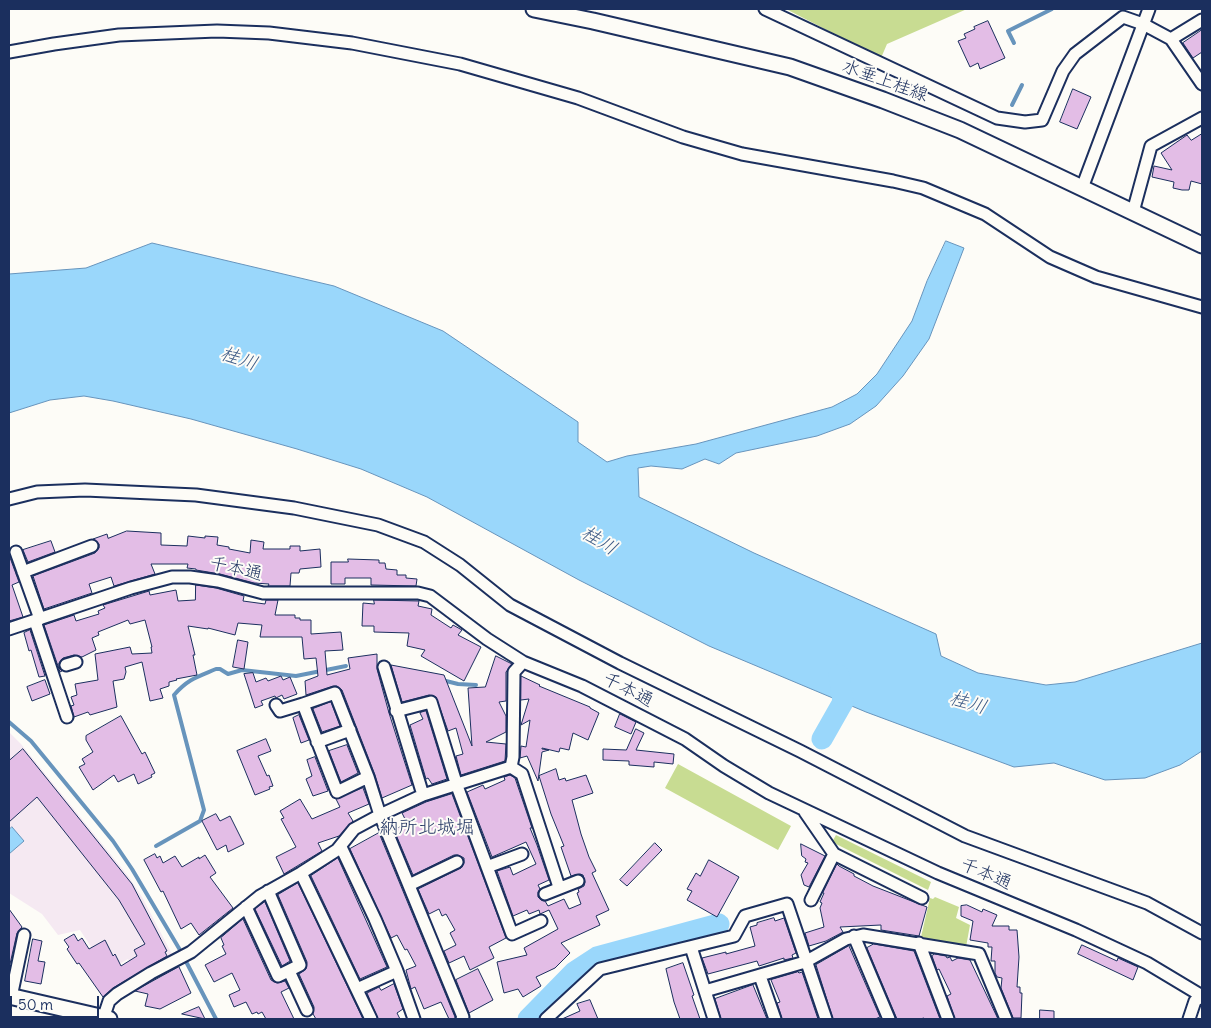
<!DOCTYPE html>
<meta charset="utf-8">
<style>
body{margin:0}
#map{position:relative;width:1211px;height:1028px;overflow:hidden;background:#fdfcf7;font-family:Delius,sans-serif}
canvas{display:block}
.frame{position:absolute;inset:0;border:10px solid #1b2f5e;pointer-events:none}
.scale{position:absolute;left:10px;top:996px;width:89px;height:22px;box-sizing:border-box;border:2px solid #1b2f5e;border-top:0;padding-left:6px;font-size:15px;line-height:18px;white-space:nowrap;color:#1b2f5e;-webkit-text-stroke:4px #fdfcf7;paint-order:stroke}
</style>
<div id="map">
<canvas width="1211" height="1028"></canvas>
<div class="frame"></div>
<div class="scale">50 m</div>
</div>
<script>
const ctx = document.querySelector('canvas').getContext('2d');
ctx.lineJoin = 'round';
function fillPath(path, color) { ctx.fillStyle = color; ctx.fill(path, 'evenodd'); }
function stroke(path, color, width, dash) { ctx.strokeStyle = color; ctx.lineWidth = width; ctx.lineCap = dash ? 'butt' : 'round'; ctx.setLineDash(dash || []); ctx.stroke(path); }
function drawText(font, color, halo, rows, align = 'center') {
  ctx.font = font + ' Delius,"Klee One",sans-serif'; ctx.lineWidth = 4; ctx.setLineDash([]); ctx.textBaseline = 'middle'; ctx.strokeStyle = halo; ctx.fillStyle = color; for (const [text, x, y, turn = 0] of rows) {
    ctx.save(); ctx.translate(x, y); ctx.rotate((+turn || 0) * Math.PI / 180); ctx.textAlign = isNaN(turn) ? turn : align; if (halo) ctx.strokeText(text, 0, 0); ctx.fillText(text, 0, 0); ctx.restore();
  }
}
const built = new Path2D(`
 M9,732L21,744L129,877L142,897L173,956L138,975L128,959L107,971L80,930L58,935L42,914L9,893Z`);
const green = new Path2D(`
 M786,9H967L887,44L881,58Z
 M678,764L791,826L778,850L665,788Z
 M836,835L931,882L928,890L832,842Z
 M935,897L959,907L956,918L970,925L966,947L921,937L930,898L933,899Z`);
const water = new Path2D(`
 M946,241L964,248L929,339L903,376L876,406L850,424L817,436L736,453L719,464L705,459L682,469L651,466L638,468L639,497L754,553L936,634L941,656L978,673L1046,685L1075,682L1202,643V751L1180,765L1145,778L1105,780L1054,763L1014,767L866,712L709,646L579,580L427,497L361,469L297,449L191,419L113,401L84,396L50,400L9,413V274L86,268L152,243L334,286L443,331L578,422V442L607,462L627,456L696,444L832,407L857,394L877,374L912,321L927,281Z
 M12,827L24,841L9,854V830Z`);
const stream = new Path2D(`
 M1014,43L1008,31L1052,9
 M1012,105L1022,85
 M442,680L458,684L476,685
 M9,722L31,741L113,841L132,869L180,950L216,1019
 M156,846L200,821L204,810L174,695C188,679 197,677 216,669H220L228,674L242,670L296,676L346,666`);
const river = new Path2D(`
 M822,739L843,702L839,675
 M528,1019L574,972L597,957L719,924`);
const building = new Path2D(`
 M988,21L1005,58L980,69L978,63L970,67L958,41L966,38L964,34L975,29L974,27Z
 M1202,30V52L1193,58L1183,43Z
 M1073,89L1091,97L1077,129L1060,122Z
 M1202,134V184L1191,181L1189,190H1182L1173,188L1174,182L1152,177L1154,166L1172,170L1161,153L1187,135L1191,140Z
 M127,531L161,533V545L187,546L188,536L205,538V536L218,537L217,545L229,547V549L250,553L251,540L264,542L263,549H290V546H300V551L320,549L321,567L300,569L299,573H291L290,586H268L269,584L254,583L220,574L196,570V569L187,568L188,564H151L155,574L114,586L111,577L89,584L92,593L44,609L33,576L95,553L99,548V544L93,539L107,534L108,538Z
 M51,541L55,552L28,562L23,550Z
 M9,555L19,582L12,585L23,617L9,621Z
 M348,559L379,560V563H385L386,569L397,570V575H406V578L417,579L416,586L371,585V578H345V584H331V562H348Z
 M196,585L216,588L244,596L243,601L265,604L266,600H278L275,615H295V618H300V620H311V634L341,632L343,650L325,651L327,675L350,669L348,658L377,654V669L389,713L412,785L382,798L375,775L342,690L337,686H333L306,695L305,681L318,676L316,658L304,659L302,637H260L262,625L238,623L235,635L208,628V629L188,626L195,655H193L197,675L176,679L177,680L169,682V686L160,689L163,698L150,701L142,662L125,667L126,672L124,679L113,681L117,707L90,715L88,712L74,717L71,706L74,705L71,697L77,695L75,684L98,680L95,654L130,647L132,654L152,653L151,647H152L145,620L130,624L128,620L98,632L99,635L92,638L96,650L82,657L74,655L63,658L59,663V668L62,671L60,672L44,625L74,615L76,621L99,614L98,611L105,608L103,605L149,591L150,595L176,590L178,601L195,600Z
 M374,600L419,601L418,606L432,609L431,615L451,628L453,625L462,630L458,635L481,647L464,681L421,656L425,650L407,646L409,633L374,632V626H362L363,603L374,604Z
 M30,630L45,676L39,677L31,650L29,651L24,633Z
 M238,640L248,642L244,669L233,667Z
 M496,656L512,664L506,672V701L499,702L506,716V732L486,742L506,744L505,761L461,775L456,756L463,754L456,728L448,731L436,697L429,695L402,702L391,665L444,675L472,746L468,688L485,687Z
 M253,673L256,682L266,678L268,681L281,676L283,680L290,677L297,694L284,699L282,695L276,698L275,696L261,701L263,705L255,708L244,674Z
 M521,676L540,685L539,686L590,707V708L599,713L588,740L573,733L569,750L560,748L559,752L542,748V749L549,750L542,752L538,781L527,756L520,758L521,746L526,747L530,720L521,725L529,699L521,700Z
 M45,680L50,694L32,701L27,687Z
 M331,702L340,726L322,732L313,709Z
 M426,711L447,779L432,784L428,778L426,779L410,725L423,719L420,713Z
 M620,714L636,722L631,734L615,727Z
 M299,715L309,740L301,743L293,718Z
 M121,716L142,754L145,752L155,773L151,775L152,777L138,784L134,774L118,782L114,775L93,790L79,767L85,764L82,759L93,752L86,740V736Z
 M636,729L644,733L636,750L674,754L673,764L654,762V767L629,765V761L603,760V749L626,750Z
 M266,739L271,751L258,756L267,776L269,775L273,786L269,787L270,789L255,795L237,751Z
 M347,745L358,773L341,782L329,751Z
 M23,749L132,884L167,951L165,952L167,956L113,988L103,997L79,963L77,964L67,949L69,947L64,940L74,934L78,941L82,938L89,949L105,940L113,956L115,954L121,966L137,956L134,950L145,944L119,900L37,797L9,822V761Z
 M315,757L328,791L313,796L306,779L312,776L307,760Z
 M556,769L559,780L565,778L566,781L586,775L593,793L572,800L581,834L589,857L596,871L592,873L609,910L596,916L600,925L561,943L570,953L555,968L536,977L541,986L523,997L518,989L504,993L497,962L527,955L524,948L558,929L549,910L540,914L539,910L529,914L527,910L513,916L497,871L510,867L513,875L536,864L526,842L492,857L467,792L483,785L485,789L505,780L504,777L510,775L515,778L532,828H530L537,845L549,880L538,885L540,889L538,892V897L541,900L545,901L548,906L564,899L569,909L581,904L577,893L579,892L578,889L584,886L585,882L583,875L580,874L571,876L561,847L564,846L551,814L539,776Z
 M363,788L369,804L348,813L353,821L339,836L318,843L322,851L284,874L276,857L296,847L281,819L284,818L280,811L300,799L312,819L340,807L336,799Z
 M452,794L506,938L489,947L494,958L470,970L464,956L449,963L444,951L456,945L450,933L455,930L446,914L442,916L439,909L429,914L418,889L461,868L464,863V858L458,855H454L413,875L394,830L403,825L401,821L405,819L402,813L426,802Z
 M216,814L220,821L230,816L244,844L228,852L226,845L217,850L202,821Z
 M379,833L455,1017V1019H449L441,1002L424,1009L415,987L411,989L406,970L416,966L407,949L405,950L397,935L391,938L350,849Z
 M655,843L662,850L627,886L620,880Z
 M801,844L825,856L809,887L804,885L801,875L808,863L805,862L806,859L802,856Z
 M155,854L157,858L160,856L163,863L175,856L182,867L199,857V859L205,855L216,873L210,877L233,908L199,935L191,923L181,929L163,891L161,892L144,860Z
 M338,858L387,967L360,979L311,876Z
 M709,860L739,877L717,917L687,900L692,891L687,889L696,873L700,876Z
 M837,864L839,866L854,874V876L873,886L927,907L919,936L881,930V925L840,927L843,932L826,941L809,946L805,933L824,927L820,908L822,903L820,902L824,893H823Z
 M298,883L363,1019H316L313,1014L314,1007L299,974L306,969L307,962L278,895Z
 M265,902L290,961L282,966L255,909Z
 M967,905L982,912L983,909L997,915L992,926H1009V930H1017L1019,957L1017,987H1020V993H1022L1021,1018H1013L1001,988L1002,978L997,977L995,973V961H991L992,947H988V943L970,940L973,921L961,916V906Z
 M9,909L22,927L17,933L10,964H9Z
 M774,918L775,921L784,918L796,953L792,955L793,958L784,960V958L759,966L757,961L708,974L702,958L726,952V954L755,946L750,927L757,925V923Z
 M243,919L271,980L277,983L285,981L289,988L281,992L294,1019H266L262,1012L258,1014L257,1012L252,1014L246,1002L234,1007L229,995L240,990L232,973L214,982L205,965L226,954L222,946L224,945L221,938Z
 M33,939L42,941L38,961L45,962L41,984L25,981Z
 M874,944L914,951L940,1019H924V1018L920,1019H897L867,948Z
 M1082,945L1117,961L1118,958L1138,967L1133,980L1078,954Z
 M849,946L880,1017L875,1019H833L816,965Z
 M935,954L946,956L947,958L950,957L952,961L958,958L970,960L998,1019H955L947,996L951,994L939,969L937,970L932,956Z
 M683,963L694,995L692,996L700,1019H680L674,1002L666,969Z
 M179,967L191,993L160,1009L145,1006L148,994L135,991Z
 M478,969L493,1000L469,1013L456,980Z
 M798,972L799,973L802,972L818,1019H782L777,1003L780,1002L771,980Z
 M394,984L403,1009L397,1013L400,1019H378L367,993L379,987L381,990Z
 M753,985L767,1019H721L715,999Z
 M590,1000L598,1019H562L580,1011L577,1004Z
 M199,1007L205,1019L182,1014Z
 M1040,1010L1054,1011V1019H1040Z`);
const minor = new Path2D(`
 M765,9L997,118L1025,122L1042,120L1063,71L1075,54L1123,17L1143,24L1171,39L1202,84
 M1171,39L1202,20
 M9,52L54,44L119,35L217,31L269,33L352,43L460,64L578,98L683,137L742,154L893,181L923,188L985,214L1050,257L1096,277L1202,307
 M1082,188L1149,9
 M1133,212L1151,146L1202,118
 M9,499L37,492L85,490L196,495L294,508L378,525L424,542L460,565L510,605L620,663L800,751L965,836L1147,903L1202,933
 M16,552L40,619
 M23,572L92,546
 M35,621L67,717
 M9,629L131,588L172,577H190L218,581L263,593H418L430,596L487,639L523,662L582,686L685,739L724,766L769,793L938,873L1076,930L1147,963L1202,996
 M66,665L76,662
 M384,667L423,795
 M276,705L280,711L303,704
 M396,711L431,702L457,786L512,934L541,921
 M317,742L350,730
 M511,767L522,774L559,887
 M368,777L337,792L303,704L335,693L368,777L380,815L463,1017L462,1019
 M805,812L834,854L922,898
 M341,847L375,919L397,971L414,1019
 M487,867L522,854
 M301,873L371,1019
 M409,885L457,862
 M545,894L578,881
 M811,900L834,854
 M246,907L278,976L300,965L268,891
 M854,936L889,1019
 M919,943L948,1019
 M691,947L705,991
 M289,971L307,1010
 M760,976L775,1019
 M357,989L397,971
 M11,997L24,935
 M103,1019L109,1001L117,994L151,973L191,952L260,896L301,873L337,850L354,829L380,815L423,795L511,767L513,757L514,672L523,662
 M546,1019L600,969L734,936L745,916L787,904L826,1019
 M714,1019L705,991L805,962L846,939L863,935L979,954L1006,1019
 M1189,1019L1195,1001L1202,996`);
const major = new Path2D(`
 M534,9L593,21L790,67L883,100L960,130L1202,245
 M9,996L109,1019`);
const streetNames = [
 ["水垂上桂線",885,81,20],
 ["千本通",236,569,13],
 ["千本通",628,690,27],
 ["千本通",986,874,23]
];
const waterNames = [
 ["桂川",239,359,19],
 ["桂川",599,541,31],
 ["桂川",968,703,17]
];
const neighbourhoodNames = [
 ["納所北城堀",427,828]
];
fillPath(built, '#f5e9f2');
fillPath(green, '#c8dc92');
fillPath(water, '#9ad7fb');
stroke(water, '#6794bc', 1);
stroke(stream, '#6794bc', 4);
stroke(river, '#9ad7fb', 21);
fillPath(building, '#e3bde6');
stroke(building, '#1b2f5e', 1);
stroke(minor, '#1b2f5e', 15);
stroke(major, '#1b2f5e', 19);
stroke(minor, '#fdfcf7', 11);
stroke(major, '#fdfcf7', 15);
drawText('18px', '#1b2f5e', '#fdfcf7', streetNames);
drawText('italic 19px', '#3b5985', '#fdfcf7', waterNames);
drawText('19px', '#1b2f5e', '#fdfcf7', neighbourhoodNames);
</script>
